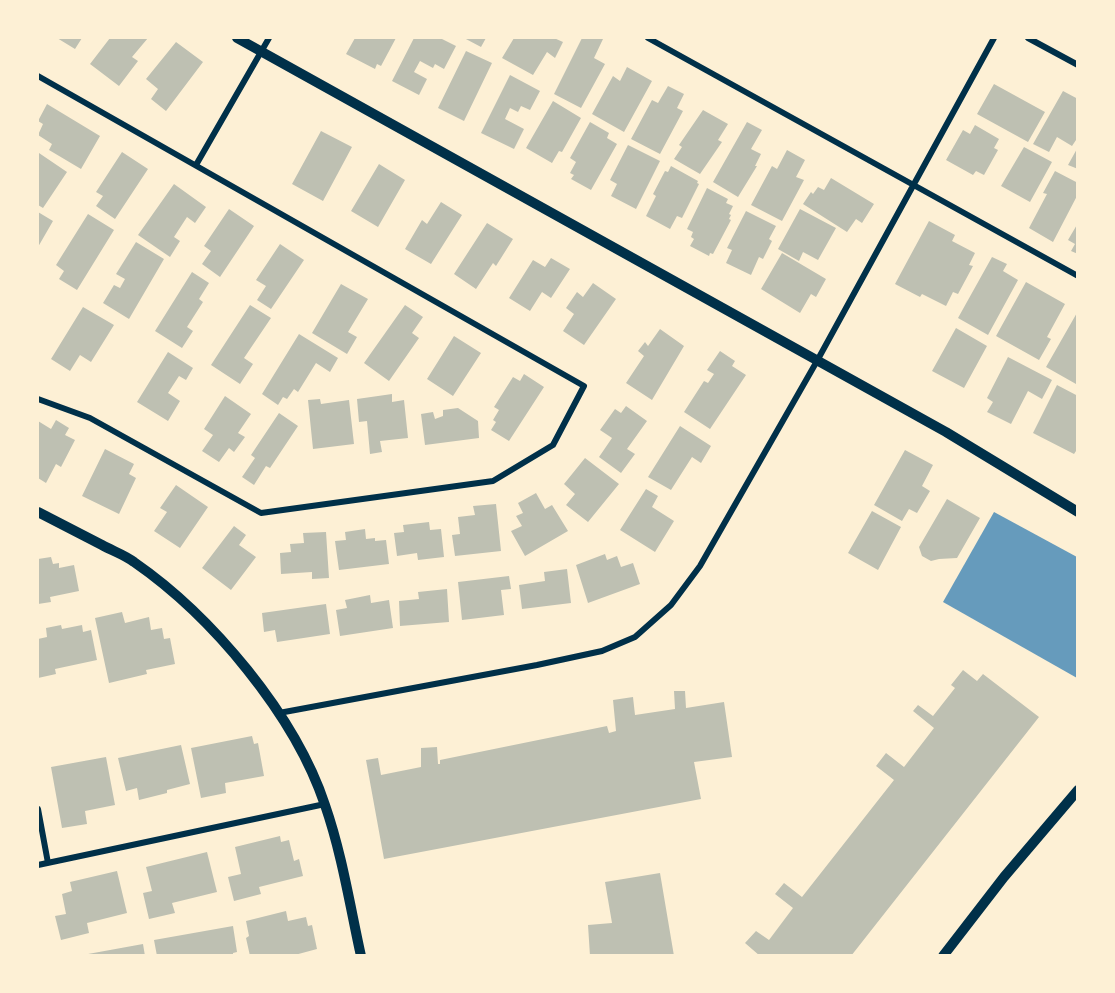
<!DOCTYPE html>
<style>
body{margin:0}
#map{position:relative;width:1115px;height:993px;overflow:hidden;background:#fdf0d5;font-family:"DejaVu Sans",sans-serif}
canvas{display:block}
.frame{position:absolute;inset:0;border:39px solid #fdf0d5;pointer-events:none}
</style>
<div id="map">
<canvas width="1115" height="993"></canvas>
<div class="frame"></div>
</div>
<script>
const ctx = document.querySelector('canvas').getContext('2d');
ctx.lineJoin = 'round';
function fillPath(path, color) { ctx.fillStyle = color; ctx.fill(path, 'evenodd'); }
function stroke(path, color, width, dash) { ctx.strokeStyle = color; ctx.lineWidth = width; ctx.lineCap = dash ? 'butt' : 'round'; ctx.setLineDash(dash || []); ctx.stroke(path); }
const water = new Path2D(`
 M994,512L1077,557V678L943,602Z`);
const building = new Path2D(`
 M57,38H82L75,49Z
 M110,38H148L132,57L138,61L119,86L90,64Z
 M355,38H396L381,66L377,64L375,69L346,54Z
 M414,38H440L456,46L444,69L435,64L433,68L420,61L414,72L427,79L419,95L392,81Z
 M464,38H486L481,47Z
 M514,38H554L563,42L555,58L547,52L533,75L502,58Z
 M582,38H599L603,39L594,58L605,64L581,108L554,94Z
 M176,42L203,62L166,111L151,99L158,89L146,79Z
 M466,51L492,63L464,121L438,108Z
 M627,67L652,81L624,132L592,114L613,76L620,81Z
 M510,75L540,91L530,110L521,106L518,112L510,108L505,119L524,129L514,149L481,133Z
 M994,84L1045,112L1028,142L977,114Z
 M668,86L684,94L677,108L683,111L660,154L631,139L652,100L658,103Z
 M1063,91L1078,99V137L1072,146L1057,137L1049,152L1033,144Z
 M553,101L581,118L562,152L559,151L552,163L526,148Z
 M47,104L100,136L81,169L49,150L52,144L38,135L43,124L38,121Z
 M703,110L728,124L718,140L722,142L700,174L674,159L682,147L679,145Z
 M590,122L609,133L607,138L617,144L591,190L571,179L574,175L570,173L576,162L570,158Z
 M747,122L762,130L751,149L761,154L755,166H757L738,197L713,182Z
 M975,125L999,139L994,148L998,150L984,175L976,171L973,175L946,160L963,130L970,134Z
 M321,131L352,147L323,201L292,184Z
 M628,145L660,161L636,209L611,196L617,184L610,180Z
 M1024,147L1052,162L1030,202L1001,186Z
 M1078,147V169L1068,165Z
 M787,150L805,160L796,177L804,180L782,221L751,205L772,166L777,169Z
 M122,152L148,169L115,219L96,206L103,196L96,192Z
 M39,153L67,172L43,208L38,205Z
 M379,164L405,180L378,227L351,211Z
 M671,166L698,181L697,183L699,184L682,218L677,216L670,229L646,216L656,196L653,194L665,171L668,172Z
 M1055,171L1078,183V194L1053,242L1029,228L1047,194L1043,193Z
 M831,178L874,204L862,223L856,219L847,232L803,204L811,192L813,194L818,187L824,190Z
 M174,184L206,207L195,223L187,217L174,237L180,241L170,257L138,235Z
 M707,188L728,199L726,203L733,206L729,214L731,215L729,219L731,220L713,254L710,253L709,256L690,246L694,239L691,237L693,232L687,229Z
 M441,202L462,215L431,264L405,249L422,220L427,224Z
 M229,209L254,226L220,277L202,264L211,251L204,246Z
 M800,209L836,228L818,260L803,252L799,261L778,249Z
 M746,211L776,226L769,239L772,241L763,259L759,257L751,275L726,263L732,250L727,248Z
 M38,212L53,221L38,247Z
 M88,214L114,230L77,290L59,279L64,271L56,265Z
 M929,221L955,235L952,241L975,253L969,265L973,266L958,294L953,292L946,306L922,294L920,297L895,284Z
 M487,223L513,239L496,266L493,263L476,289L454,274Z
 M1078,223V254L1071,251L1075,244L1068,240Z
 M136,242L164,259L129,319L103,303L114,285L120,288L125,279L116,274Z
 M280,244L304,260L271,309L257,300L266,286L256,280Z
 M782,253L826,279L816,297L811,294L800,313L761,289Z
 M992,257L1007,264L1003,271L1018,280L988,335L958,318Z
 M551,258L570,269L551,298L542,292L530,311L509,298L533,260L545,267Z
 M192,272L209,283L199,299L203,302L187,327L193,331L182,348L155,331Z
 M1026,282L1065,304L1047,337L1051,339L1039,360L996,336Z
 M593,283L616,299L584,345L563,331L574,314L566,308L577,292L583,297Z
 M341,284L368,299L348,332L357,337L347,354L312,333Z
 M250,305L271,318L244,358L253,364L240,384L211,365Z
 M405,305L423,317L412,333L419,338L389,381L364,363Z
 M83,307L114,325L91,362L80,355L70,371L51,359Z
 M1078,311V381L1076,384L1046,367Z
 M956,328L987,346L964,388L932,371Z
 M660,329L684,346L652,400L626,383L644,356L638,351L645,342L648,346Z
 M299,334L338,358L330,372L316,363L298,392L294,389L287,399L283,397L278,405L262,394Z
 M454,336L481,353L453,396L427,379Z
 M720,351L735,361L732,366L746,375L710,429L684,412L704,381L708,383L714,374L707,370Z
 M168,352L193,368L186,380L179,376L168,393L180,401L168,421L137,402Z
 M1008,357L1052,380L1042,399L1028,391L1011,424L987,412L993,402L987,398Z
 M524,374L544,387L509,441L491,430L496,422L493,420L499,410L494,407L513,377L520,381Z
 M1057,385L1078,396V448L1074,454L1033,433Z
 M392,394V402L404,400L408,438L380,441L382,452L370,454L367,421L359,422L357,399Z
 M225,396L251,414L238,433L245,437L234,452L229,448L219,462L202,451L213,435L204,429Z
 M320,399L321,404L349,400L354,444L313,449L308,400Z
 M626,406L647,421L627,449L635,454L621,473L599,457L612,438L600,430L615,409L621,413Z
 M458,408L478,421L479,438L425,445L421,414L433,412L435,419L443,416V410Z
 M279,413L298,426L270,468L266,466L254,485L242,477L255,458L251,455Z
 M56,420L69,428L65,435L75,440L61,467L56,464L46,483L38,478V421L51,429Z
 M680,426L711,446L701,463L692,457L671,490L648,477Z
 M105,449L134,464L129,474L136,478L119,514L82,496Z
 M905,450L933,465L922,486L930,491L917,513L909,509L902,521L874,505Z
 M585,458L619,484L588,522L566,505L575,494L564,484Z
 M176,485L208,507L180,548L154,531L167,512L160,508Z
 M646,489L658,496L652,507L674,521L655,552L620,530Z
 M536,493L545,509L552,505L568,531L525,556L511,531L522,526L516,516L523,513L518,503Z
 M947,499L980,518L957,558L939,559L931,561L922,556L919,547Z
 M496,504L501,551L455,556L452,535L460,534L458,517L475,515L473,506Z
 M872,511L901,527L878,570L848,553Z
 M429,522L430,530L441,529L444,557L418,560L417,553L397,556L394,533L404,532L403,525Z
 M234,526L246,535L239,545L256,557L231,590L202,568Z
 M365,529L366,539L375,538V541L386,540L389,564L339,570L335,541L346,540L345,532Z
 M326,532L329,578L312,579V572L281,574L280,553L291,552L290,544L304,543L303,533Z
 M605,554L607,560L617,556L621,567L633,563L640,584L588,603L576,565Z
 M51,557L53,564L59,563V568L74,565L79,591L50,597L51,602L38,604V559Z
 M567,569L571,603L522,609L519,585L545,581L544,572Z
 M509,576L511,589L501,590L504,615L462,620L458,582Z
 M447,589L449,622L400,626L399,601L419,599L418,592Z
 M370,595L371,603L389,600L393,628L340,636L336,610L347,608L345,600Z
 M326,604L330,634L277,642L275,630L264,632L262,613Z
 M122,612L125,623L149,617L151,630L162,628L164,639L170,638L175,664L146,670L147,674L109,683L95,618Z
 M61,625L62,629L82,625L83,632L91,630L97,660L55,669L56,674L38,678V639L47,637L46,628Z
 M963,670L977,681L983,674L1039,717L851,956H760L745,943L756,931L769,940L793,908L775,894L784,883L802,897L894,780L876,766L886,753L904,767L934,728L913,711L918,705L933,716L955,688L951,685Z
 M674,691H685L686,708L724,702L732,757L694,762L701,799L384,859L366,760L378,758L381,775L421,767V748L437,747L438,764H440V760L607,726L609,733L616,731L613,700L633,697L635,715L675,709Z
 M252,736L254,744L258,743L264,776L225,783L226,793L201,798L191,748Z
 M181,745L190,784L167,790V793L139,800L137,788L126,791L118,758Z
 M106,757L115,805L85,811L87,824L62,828L51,767Z
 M280,836L281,842L289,840L294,861L299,859L303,876L259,887L261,894L234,901L228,877L241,874L235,847Z
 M207,852L217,892L172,903L175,913L149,919L143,893L152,891L146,867Z
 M117,871L127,913L87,923L89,933L61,940L55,916L66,914L62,894L72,891L70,882Z
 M660,873L674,956H590L588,925L612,923L605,882Z
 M286,911L288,921L306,917L308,926L312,925L317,949L291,956H250L246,938L249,936L246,921Z
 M233,926L237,952L233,953V956H157L154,940Z
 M143,944L145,956H88V954Z`);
const minor = new Path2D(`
 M648,38L1078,276
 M1028,38L1078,65
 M38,76L584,386L553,445L493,481L261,513L90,418L38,399
 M196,165L269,38
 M279,713L537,665L602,651L635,637L671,605L700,566L817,361L994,38
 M38,809L48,863
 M38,865L325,804`);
const tertiary = new Path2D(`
 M237,38L946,432L1078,512
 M38,512C59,523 81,534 102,545C113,551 125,555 134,562C212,616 295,715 325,805C342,854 350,906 361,956
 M943,956L1004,877L1078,790`);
fillPath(water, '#669bbc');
fillPath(building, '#bec0b2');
stroke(minor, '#003049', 6);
stroke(tertiary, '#003049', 10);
</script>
